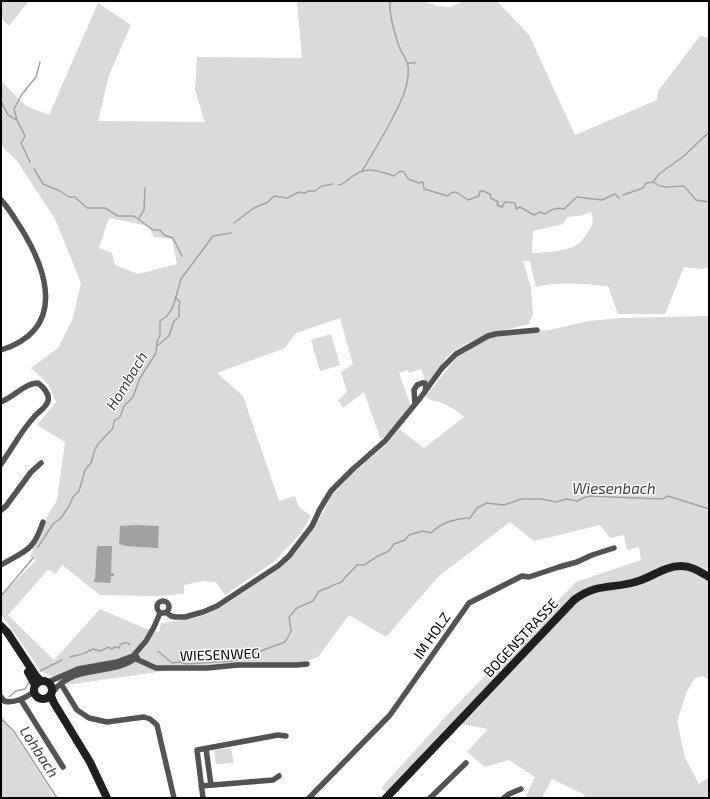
<!DOCTYPE html>
<style>
body{margin:0}
#map{position:relative;width:710px;height:799px;overflow:hidden;background:#fff;font-family:"Exo 2",sans-serif}
canvas{display:block}
.frame{position:absolute;inset:0;border:2px solid #000;pointer-events:none}
</style>
<div id="map">
<canvas width="710" height="799"></canvas>
<div class="frame"></div>
</div>
<script>
const ctx = document.querySelector('canvas').getContext('2d');
ctx.lineJoin = 'round';
function fillPath(path, color) { ctx.fillStyle = color; ctx.fill(path, 'evenodd'); }
function stroke(path, color, width, dash) { ctx.strokeStyle = color; ctx.lineWidth = width; ctx.lineCap = dash ? 'butt' : 'round'; ctx.setLineDash(dash || []); ctx.stroke(path); }
function drawText(font, color, halo, rows, align = 'center') {
  ctx.font = font + ' "Exo 2",sans-serif'; ctx.lineWidth = 3; ctx.setLineDash([]); ctx.textBaseline = 'middle'; ctx.strokeStyle = halo; ctx.fillStyle = color; for (const [text, x, y, turn = 0] of rows) {
    ctx.save(); ctx.translate(x, y); ctx.rotate((+turn || 0) * Math.PI / 180); ctx.textAlign = isNaN(turn) ? turn : align; if (halo) ctx.strokeText(text, 0, 0); ctx.fillText(text, 0, 0); ctx.restore();
  }
}
const green = new Path2D(`
 M1,1H29L9,26L1,18Z
 M297,1H424L437,6L450,7L464,1H497L529,35L575,135L657,100L658,91L700,36L709,38V268L701,269L684,267L665,314H618L608,286C584,284 560,281 536,287L530,261H523L531,288L533,314L529,324C505,330 468,338 449,355C441,363 434,376 427,385L421,369L409,373L407,370L399,373L411,406L396,424L381,440L364,392L343,408L338,400L347,392L341,372L353,364L340,318L296,333L285,348L217,373L243,396L279,501L295,496L299,507L311,516L301,533L275,561L225,595L216,582L202,581L184,585V594L156,596L100,595L62,565L56,574L49,570L47,571L8,615L54,660L100,609L144,628L159,632L161,623L195,618L205,615L229,602L279,569L298,550L316,525L331,497L350,476L387,444L399,429L424,448L464,417C454,408 443,402 430,400L426,396L458,356L487,339L495,336L550,330L589,321L619,318L709,316V680L703,676L695,678L687,691L677,721L685,758L699,784L709,777V798H586L583,794L552,779L542,798H529L526,796L535,777L509,760L485,767L467,752L488,729L461,724L391,797L381,788L450,712L576,582L641,560L639,547L627,550L624,535L610,538L600,525L534,541L510,522L439,576L386,637L349,615L318,657L300,663L178,669L66,685L41,671L1,614V596L36,560L30,557L47,517L57,500L65,442L37,425L56,402L48,384L31,368L58,348L73,318L81,283L55,219L17,161L1,145V81L26,106L49,115L98,3L131,25L109,75L98,121L205,122L195,90L197,57L302,58ZM591,212C594,220 593,225 588,232C585,236 582,241 578,244C566,252 546,252 532,253L533,231L563,224L567,217L579,216ZM109,218L148,226L154,237L172,239L177,264L138,274L115,265L112,253L99,248Z
 M331,334L340,365L320,371L311,340Z
 M1,714L49,788L53,798H1Z
 M231,748L234,763L216,764L214,750Z`);
const water = new Path2D(`
 M136,525L159,526L158,548L126,546L119,544L120,526Z
 M97,546H112L111,573H114V576H111L110,583L94,582V579H95Z`);
const stream = new Path2D(`
 M407,63H415
 M1,101L8,115L17,120L25,136L21,143L30,162
 M17,120L14,109L22,94L36,77L40,62
 M34,169L43,184L60,191L69,197H75L87,208H105L118,216H134L153,230H160L164,235L173,238L182,256
 M362,171C372,155 381,139 390,123C399,105 410,87 408,66C407,60 403,54 400,49C395,35 389,16 390,1
 M653,182L659,174L684,156L709,132
 M338,185C343,185 344,182 349,179C366,165 375,170 394,176L400,171L404,172L408,179L419,183L423,182L424,189L448,196L451,193L456,192L468,200L479,196L480,191H483L490,194L491,198L498,202L497,205L502,207L505,202L515,203L516,209L520,207L534,215L540,212L545,214C552,209 556,207 564,209L577,197L602,200L615,194L619,198
 M623,195L643,188L646,183L653,182C664,190 671,186 684,186L696,200L709,202
 M139,218L144,210L145,188
 M234,223L254,208L268,202L274,196L287,198L299,192L305,193L309,191H315L322,186L333,184
 M157,346L169,336L174,321L179,317V308L180,302L175,297
 M38,547L53,524L61,518L69,506L73,497L79,491L85,470L91,463L95,449L99,443L113,428L114,421L120,417L124,406L133,397L140,378L156,353L157,342L160,335V321L167,316L173,307L181,279L213,236L231,233
 M1,596L33,558
 M158,651L172,663L181,662L186,664L233,661L285,642L291,631L289,617L297,608L313,601L319,591C327,589 334,584 342,582C346,574 352,572 357,565H364L378,556L389,551L394,544L405,540L409,535L423,531L431,533C442,522 454,519 470,518L477,508L487,503L504,505L521,499H542L556,502L566,499L577,501L588,496L662,499L668,496L709,509
 M70,657C75,655 80,656 84,653H86L89,650L90,651L93,649L100,651L109,647L111,649L116,647L119,648L121,644H123V643H128L130,645
 M40,671L62,660
 M9,697L16,691L25,689L29,682
 M1,719L13,730L57,798`);
const street = new Path2D(`
 M1,200C8,207 13,216 19,225C47,269 68,329 1,350
 M1,402C14,397 25,383 38,383C43,387 50,393 48,401C46,408 38,412 34,417C21,431 12,449 1,464
 M415,404L414,390L417,385L422,383H425L426,386L425,392
 M1,510L6,506L31,472L41,463
 M1,565C26,550 33,552 43,522
 M157 607a6 6 0 1 1 12 0a6 6 0 1 1-12 0Z
 M167,613L171,616L175,617H185L203,612L217,606L278,566L289,556L312,526L320,509L331,491L353,469L385,441L421,397L442,368L456,354L488,336L495,334L537,330
 M133,656L136,659L156,668H207L238,665H297L307,664
 M48,682L78,669L117,662L133,656L146,641L154,627L160,613
 M61,684L77,710L89,718L107,722L144,717L150,719L157,725L174,798
 M53,692C73,663 114,677 137,657
 M1,697L4,701C14,704 25,698 34,692
 M21,700L63,767
 M206,749L211,785
 M201,786L273,780L279,776
 M203,798L197,750L278,735L286,736
 M309,798L390,715L469,603L522,576L529,577L559,567L577,562L592,555L614,548
 M430,798L466,763
 M504,798L509,794L521,789`);
const secondary = new Path2D(`
 M1,626L7,632L36,676L41,681
 M28,672L35,685
 M34 690a9 9 0 1 1 18 0a9 9 0 1 1-18 0Z
 M51,696L54,703L90,762L107,798
 M386,798L574,600C596,583 611,589 635,582C651,578 664,566 681,566C692,566 700,572 709,577`);
const streetNames = [
 ["IM HOLZ",432,636,-55],
 ["BOGENSTRASSE",521,638,-47],
 ["WIESENWEG",220,655,-2]
];
const waterNames = [
 ["Hombach",127,381,-59],
 ["Wiesenbach",614,489],
 ["Lohbach",39,752,57]
];
fillPath(green, '#dadada');
fillPath(water, '#a1a1a1');
stroke(stream, '#a1a1a1', 1.5);
stroke(street, '#535353', 5.5);
stroke(secondary, '#202020', 8);
drawText('14px', '#000', '#fff', streetNames);
drawText('italic 15px', '#424242', '#fff', waterNames);
</script>
